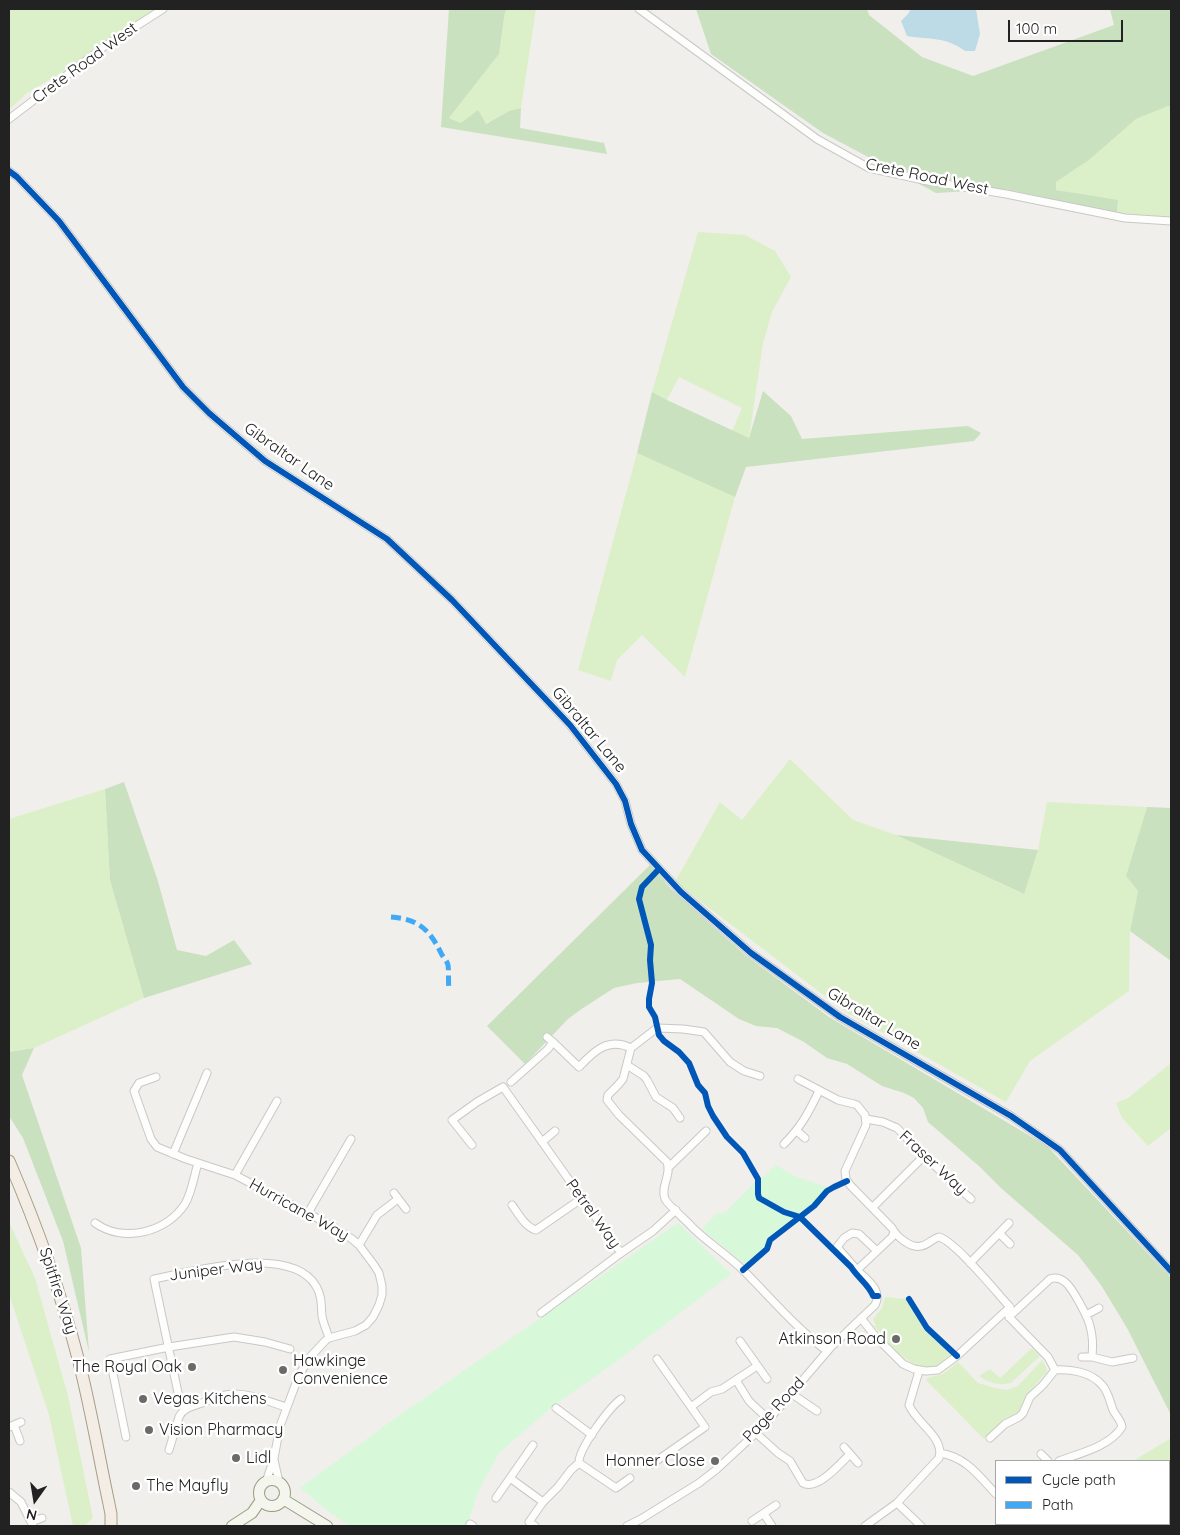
<!DOCTYPE html>
<style>
body{margin:0}
#map{position:relative;width:1180px;height:1535px;overflow:hidden;background:#f0efeb;font-family:Quicksand,sans-serif}
canvas{display:block}
.frame{position:absolute;inset:0;border:10px solid #222;pointer-events:none}
.legend{position:absolute;left:995px;top:1460px;width:175px;height:65px;box-sizing:border-box;background:#fff;border:1px solid #a7a7a7;margin:0;padding:6px 9px;list-style:none;font-size:15px;color:#222}
.legend li{display:flex;align-items:center;gap:10px;height:25px}
.legend b{width:25px;border:1px solid #a7a7a7}
.north{position:absolute;left:10px;top:1475px;width:50px;height:50px;-webkit-text-stroke:4px #fff;paint-order:stroke;rotate:193deg;font-size:14px;font-weight:700;line-height:20px;text-align:center;color:#222}
.north::after{content:'';display:block;margin:auto;width:18px;height:22px;background:#222;clip-path:polygon(50% 0,100% 100%,50% 72%,0 100%)}
.scale{position:absolute;left:1008px;top:20px;width:115px;height:22px;box-sizing:border-box;border:2px solid #222;border-top:0;padding-left:6px;font-size:15px;line-height:18px;white-space:nowrap;color:#222;-webkit-text-stroke:4px #fff;paint-order:stroke}
</style>
<div id="map">
<canvas width="1180" height="1535"></canvas>
<div class="frame"></div>
<ul class="legend">
<li><b style="height:6px;background:#0057b8"></b>Cycle path</li>
<li><b style="height:6px;background:#3fa9f5"></b>Path</li>
</ul>
<div class="north">N</div>
<div class="scale">100 m</div>
</div>
<script>
const ctx = document.querySelector('canvas').getContext('2d');
ctx.lineJoin = 'round';
function fillPath(path, color) { ctx.fillStyle = color; ctx.fill(path, 'evenodd'); }
function stroke(path, color, width, dash) { ctx.strokeStyle = color; ctx.lineWidth = width; ctx.lineCap = dash ? 'butt' : 'round'; ctx.setLineDash(dash || []); ctx.stroke(path); }
function drawText(font, color, halo, rows, align = 'center') {
  ctx.font = font + ' Quicksand,sans-serif'; ctx.lineWidth = 5; ctx.setLineDash([]); ctx.textBaseline = 'middle'; ctx.strokeStyle = halo; ctx.fillStyle = color; for (const [text, x, y, turn = 0] of rows) {
    ctx.save(); ctx.translate(x, y); ctx.rotate((+turn || 0) * Math.PI / 180); ctx.textAlign = isNaN(turn) ? turn : align; if (halo) ctx.strokeText(text, 0, 0); ctx.fillText(text, 0, 0); ctx.restore();
  }
}
const grass = new Path2D(`
 M9,9H158L76,64L27,93L9,110Z
 M508,9H536L521,108L509,111L485,124L461,123L449,118L499,54L505,12Z
 M1168,106L1171,107V217L1117,213L1118,201L1056,190V182L1089,160L1136,119Z
 M698,232L745,235L775,251L791,277L772,312L763,344L749,438L732,431L742,408L679,377L667,400L652,392Z
 M637,453L735,497L685,677L642,635L617,660L611,681L578,670Z
 M790,759L853,820L896,835L1023,894L1038,850L1047,802L1147,807L1126,876L1138,891L1130,931L1129,991L1030,1061L1006,1102L846,1012L675,882L720,802L742,820Z
 M105,789L110,880L144,998L34,1048L9,1052V819Z
 M1171,1063V1128L1148,1146L1122,1118L1116,1103L1128,1098Z
 M9,1222L35,1278L68,1396L93,1518L84,1526H73L49,1415L9,1294Z
 M885,1297L906,1299L925,1329L953,1355C949,1358 945,1362 940,1364C913,1378 890,1343 874,1326L876,1325L873,1319L882,1308Z
 M1032,1348L1040,1356L1011,1383C1000,1386 988,1383 979,1376L990,1369L1000,1378Z
 M1042,1360L1046,1367L1047,1372L1027,1394L1020,1409L1016,1415L1004,1419L984,1439L926,1380L927,1378L943,1374L958,1362L978,1383L995,1388L1007,1390L1018,1386Z
 M1171,1438V1526H994L998,1524H1169V1461H1133Z`);
const forest = new Path2D(`
 M449,9H508L505,12L499,54L449,118L461,123L478,110L486,124L509,111L521,108L520,128L604,143L607,154L441,127Z
 M696,9H867L869,15L922,57L973,76L1114,25L1110,9H1171V107L1168,106L1136,119L1089,160L1056,182V190L1118,200L1117,213L1004,189L936,193L823,133L711,54Z
 M763,391L791,416L802,439L968,426L981,433L974,441L746,467L735,497L637,453L652,392L667,400L749,438Z
 M124,782L157,878L177,950L206,956L234,940L252,964L144,998L110,880L105,789Z
 M1147,807L1171,808V961L1130,931L1138,891L1126,876Z
 M896,835L1038,850L1024,894Z
 M650,865L671,889L744,954L829,1017L1047,1146L1171,1278V1415L1127,1328L1101,1285L1078,1255L1001,1188L980,1167L928,1122L923,1108L914,1098L904,1093L882,1086L847,1064L827,1058L804,1042L777,1028L756,1026L739,1019L680,979L637,983L614,988L580,1010L568,1019L525,1064L487,1026Z
 M34,1048L22,1075L81,1248L89,1352L63,1241L23,1138L9,1116V1052Z`);
const park = new Path2D(`
 M776,1165L794,1176L828,1187L812,1206L799,1214H797L796,1212L793,1213L781,1209L780,1207L766,1200L760,1195V1180Z
 M755,1182L758,1199L766,1205L796,1219L779,1230L768,1241L764,1249L747,1266L702,1229L717,1213H725Z
 M678,1223L731,1274L617,1361L553,1406L499,1453L478,1492L467,1526H350L332,1514L300,1488L397,1417Z`);
const water = new Path2D(`
 M911,9H976L980,34L975,51H965C945,36 930,40 907,36L901,21L908,14Z`);
const street = new Path2D(`
 M639,9L817,139L869,168L928,181L1006,194L1125,218L1171,221
 M9,119L105,46L163,9
 M9,171L17,177L59,221L183,387L209,413L265,461L387,539L452,600L570,725L616,784L625,801L631,824L642,850L681,892L751,953L840,1017L1011,1116L1060,1150L1171,1271
 M547,1037L553,1042
 M627,1065L644,1076L647,1080L656,1097L673,1108L680,1118
 M760,1076L744,1071L730,1062L704,1032L683,1029L657,1028L631,1048L623,1079L618,1085L608,1095L607,1100L619,1115L667,1162C672,1175 660,1186 665,1199C667,1204 687,1221 692,1227C708,1243 728,1255 744,1271C771,1298 797,1329 827,1351
 M156,1077L139,1083L134,1091L151,1139L157,1147L186,1159L235,1175L332,1226L352,1239L359,1245L374,1265L379,1273L382,1286V1295L379,1305L373,1317L366,1325L355,1331L329,1338L325,1341L311,1356L299,1375L280,1426L274,1458L266,1482
 M798,1079L838,1100L854,1104L857,1105L865,1115L866,1125L845,1171L846,1179L850,1185L892,1228C896,1236 911,1249 921,1246C928,1245 932,1239 939,1237C955,1241 996,1292 1010,1307
 M511,1082L548,1049L553,1042L579,1067C594,1051 608,1037 631,1048
 M866,1119L883,1122L897,1128L924,1156L971,1199
 M797,1131L805,1138
 M542,1142L555,1131
 M784,1144C801,1127 809,1112 819,1091
 M472,1145L452,1120L477,1102L503,1087L621,1253L653,1231L676,1210
 M173,1154L207,1073
 M669,1167L706,1131
 M235,1175L277,1101
 M394,1193L406,1209
 M512,1205C518,1213 525,1227 536,1230L581,1199
 M873,1207L924,1156
 M308,1213L351,1139
 M95,1223C123,1243 166,1233 185,1204C192,1192 194,1176 198,1163
 M1000,1234L1010,1244
 M359,1245L377,1215L398,1199
 M970,1263L1009,1223
 M857,1270L837,1247L844,1238L852,1233L859,1234L877,1251
 M541,1313L621,1253
 M1086,1315L1099,1308
 M1009,1317L1048,1357L1055,1370
 M861,1318L875,1336L903,1364L914,1369L926,1371L938,1370L957,1356L1010,1307L1009,1317L1050,1279C1055,1277 1060,1278 1065,1282C1072,1287 1088,1317 1090,1326C1093,1336 1093,1347 1092,1357L1112,1362L1133,1358
 M740,1341L767,1379
 M1082,1357H1092
 M657,1359L691,1407
 M736,1380L749,1401L769,1420
 M792,1394L817,1411
 M556,1408L592,1435
 M185,1409L180,1402L154,1279C193,1271 291,1244 316,1286C322,1296 321,1305 322,1316C323,1323 327,1331 329,1338
 M14,1425L20,1441
 M9,1427L21,1422
 M756,1433L778,1453L790,1461L803,1483C817,1491 840,1464 850,1454
 M126,1437L110,1359L169,1347L234,1337L265,1342L290,1349
 M990,1438L1005,1424L1019,1417L1023,1413L1030,1397L1043,1385L1055,1370C1071,1369 1091,1372 1102,1385C1108,1391 1110,1402 1113,1410C1116,1416 1121,1420 1122,1427C1109,1447 1080,1453 1059,1461
 M844,1447L858,1463
 M169,1450L179,1417C183,1408 193,1406 202,1403C211,1399 222,1395 232,1394C250,1393 269,1402 286,1407
 M940,1453C966,1457 979,1476 996,1494
 M1041,1454L1048,1461
 M274,1460L279,1482
 M579,1463L616,1488L630,1478
 M652,1464L705,1427L691,1407L711,1392L722,1389L757,1366
 M510,1478L533,1445
 M9,1492L21,1502L33,1526
 M496,1498L510,1478L543,1502
 M897,1503L921,1526
 M764,1514L772,1526
 M752,1521L776,1505
 M31,1522L42,1518
 M470,1524L473,1526
 M535,1526L529,1522L543,1502L558,1487L571,1470L579,1463C578,1449 610,1407 621,1399
 M627,1526L641,1519L699,1483L717,1469L756,1433L778,1409L831,1347L875,1305C883,1290 867,1280 857,1270L892,1237L894,1232
 M865,1526L897,1503L939,1458C945,1437 916,1423 909,1405L919,1371`);
const secondary = new Path2D(`
 M259 1493a13 13 0 1 1 26 0a13 13 0 1 1-26 0Z
 M283,1499L327,1526
 M232,1526L252,1513L261,1500`);
const primary = new Path2D(`
 M9,1161C37,1226 61,1293 79,1362C91,1409 99,1457 109,1504L111,1514V1526`);
const quiet = new Path2D(`
 M391,917C419,919 430,930 442,955C444,958 447,961 448,965C449,972 448,982 449,989`);
const cycleway = new Path2D(`
 M9,171L17,177L59,221L183,387L209,413L265,461L387,539L452,600L570,725L616,784L625,801L631,824L642,850L681,892L751,953L840,1017L1011,1116L1060,1150L1171,1271
 M659,869L642,887L639,899L651,945L650,960L652,983L649,999V1007L655,1017L659,1035L664,1041L679,1052L689,1063L698,1085L705,1093L708,1106L713,1116L727,1137L743,1153L758,1179V1194L759,1198L784,1212L800,1217L851,1267C857,1277 870,1286 873,1296H878
 M743,1270L767,1249L770,1240L814,1206L827,1191L834,1187L847,1181
 M909,1299L927,1328L957,1356`);
const markers = [
 [896,1339,5,"#6a6a68"],
 [192,1367,5,"#6a6a68"],
 [283,1370,5,"#6a6a68"],
 [143,1399,5,"#6a6a68"],
 [149,1430,5,"#6a6a68"],
 [236,1458,5,"#6a6a68"],
 [715,1461,5,"#6a6a68"],
 [136,1486,5,"#6a6a68"]
];
const streetNames = [
 ["Crete Road West",85,63,-36],
 ["Crete Road West",927,177,12],
 ["Gibraltar Lane",289,457,35],
 ["Gibraltar Lane",589,730,50],
 ["Gibraltar Lane",874,1019,31],
 ["Fraser Way",933,1163,43],
 ["Hurricane Way",299,1210,29],
 ["Petrel Way",593,1214,54],
 ["Juniper Way",216,1270,-7],
 ["Spitfire Way",58,1291,72],
 ["Page Road",774,1410,-47]
];
const poiNames = [
 ["Atkinson Road",886,1339,"right"],
 ["Hawkinge",293,1361],
 ["Convenience",293,1379],
 ["The Royal Oak",182,1367,"right"],
 ["Vegas Kitchens",153,1399],
 ["Vision Pharmacy",159,1430],
 ["Lidl",246,1458],
 ["Honner Close",705,1461,"right"],
 ["The Mayfly",146,1486]
];
fillPath(grass, '#dbf0c8');
fillPath(forest, '#c9e1be');
fillPath(park, '#d7f8d9');
fillPath(water, '#bcdbe6');
stroke(street, '#c9c8c7', 9);
stroke(secondary, '#999c81', 12);
stroke(primary, '#a79e86', 13);
stroke(street, '#fdfdfc', 7);
stroke(secondary, '#f4f5ec', 10);
stroke(primary, '#f3ede6', 11);
stroke(quiet, '#3fa9f5', 5, [10, 5]);
stroke(cycleway, '#0057b8', 6);
for (const [x, y, r, color] of markers) { const dot = new Path2D(); dot.arc(x, y, r, 0, 2 * Math.PI); ctx.fillStyle = color; ctx.fill(dot); stroke(dot, '#fff', 2); }
drawText('16px', '#222', '#fff', streetNames);
drawText('16px', '#222', '#fff', poiNames, 'left');
</script>
